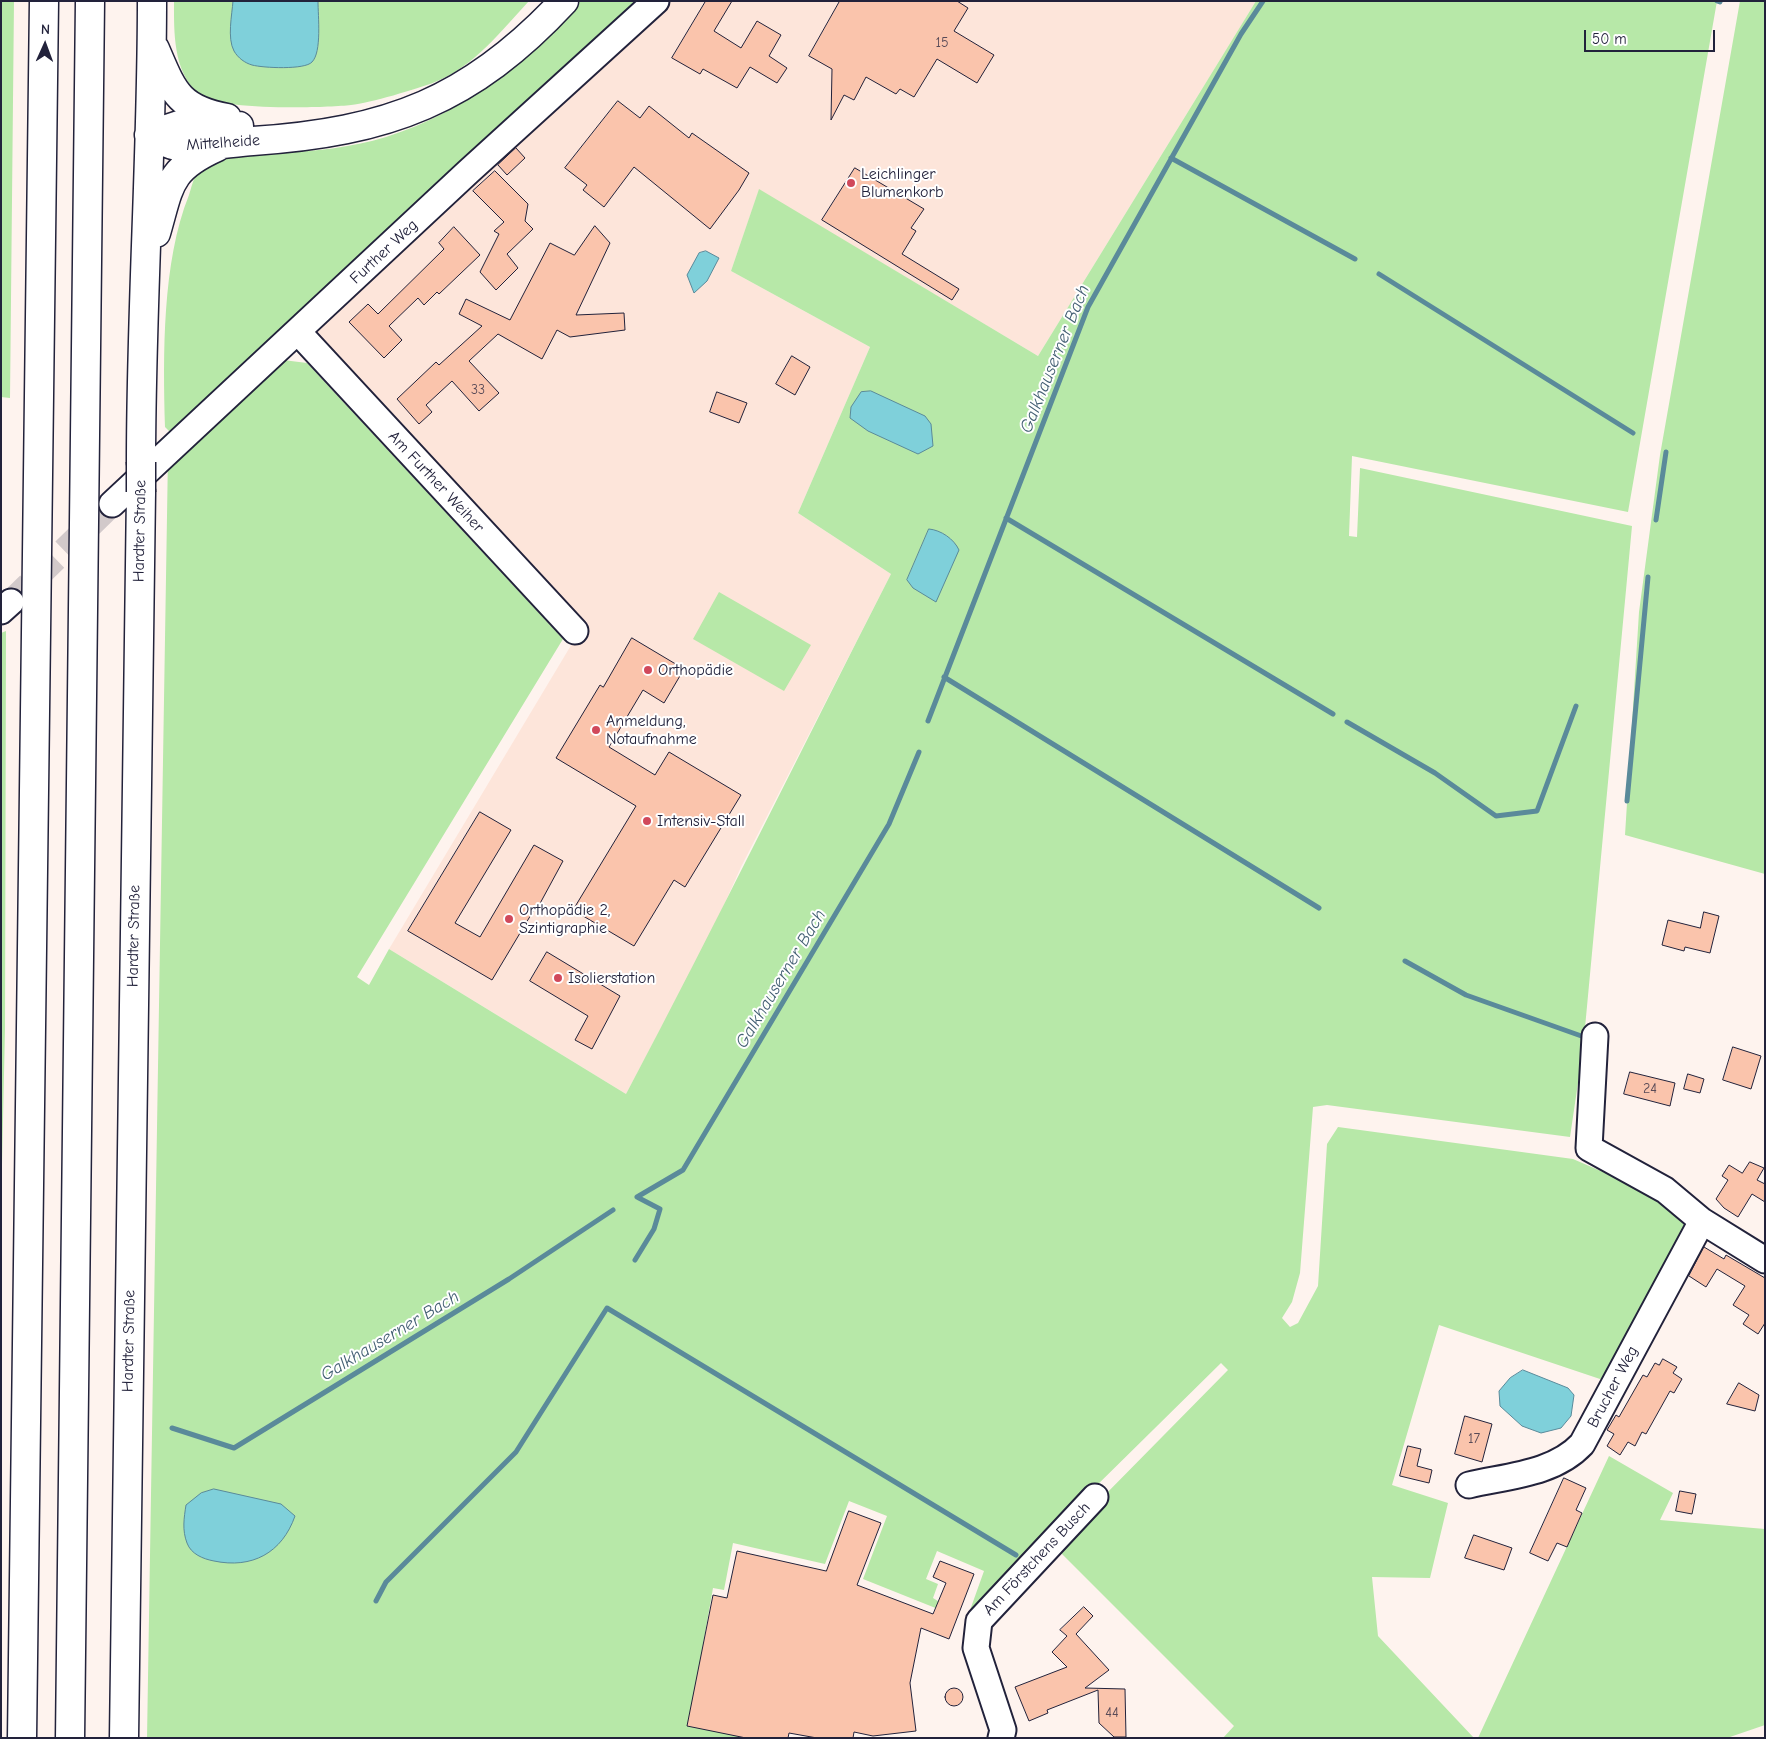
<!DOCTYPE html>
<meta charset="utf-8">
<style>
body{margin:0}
#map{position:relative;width:1766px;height:1739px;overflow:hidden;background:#fef3ee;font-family:"Comic Neue",sans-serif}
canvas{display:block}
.frame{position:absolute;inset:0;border:2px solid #22223b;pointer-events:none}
.north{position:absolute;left:20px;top:20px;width:50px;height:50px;-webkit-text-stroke:4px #fff;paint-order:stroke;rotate:2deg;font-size:14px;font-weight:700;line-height:20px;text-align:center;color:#22223b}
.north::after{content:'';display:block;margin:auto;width:18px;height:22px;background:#22223b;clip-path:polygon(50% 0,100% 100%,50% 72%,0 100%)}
.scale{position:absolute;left:1584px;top:30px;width:131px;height:22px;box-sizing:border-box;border:2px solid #22223b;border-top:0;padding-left:6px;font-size:15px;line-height:18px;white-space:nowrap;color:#22223b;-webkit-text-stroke:4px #fff;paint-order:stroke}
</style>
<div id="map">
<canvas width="1766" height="1739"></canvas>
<div class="frame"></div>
<div class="north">N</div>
<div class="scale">50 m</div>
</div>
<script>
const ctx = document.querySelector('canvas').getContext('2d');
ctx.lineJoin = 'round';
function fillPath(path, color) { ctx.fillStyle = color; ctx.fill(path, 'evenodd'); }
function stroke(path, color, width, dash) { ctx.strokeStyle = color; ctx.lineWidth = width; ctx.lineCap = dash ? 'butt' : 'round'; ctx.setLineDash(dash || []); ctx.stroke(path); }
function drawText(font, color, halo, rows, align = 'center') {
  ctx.font = font + ' "Comic Neue",sans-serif'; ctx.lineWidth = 4; ctx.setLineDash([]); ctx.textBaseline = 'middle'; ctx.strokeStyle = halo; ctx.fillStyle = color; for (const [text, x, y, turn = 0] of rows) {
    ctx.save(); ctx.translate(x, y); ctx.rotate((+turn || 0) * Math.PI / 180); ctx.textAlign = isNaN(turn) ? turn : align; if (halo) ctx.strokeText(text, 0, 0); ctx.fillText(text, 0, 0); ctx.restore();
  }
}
const built = new Path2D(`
 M671,1H1256L1038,356L759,190L731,271L870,347L798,513L891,574L741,867L710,936L626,1094L389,949L582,627L311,334Z`);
const green = new Path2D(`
 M1,1H14L10,398L1,397Z
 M174,1H529C501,31 475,66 435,82C417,89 370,103 351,105C325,108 215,111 198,94C173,70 174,33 174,1Z
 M577,1H638L173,435L165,427C163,355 162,262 189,195C191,189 193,179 197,174C202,168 218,156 225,155C241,151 261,154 278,153C314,151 351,148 386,137C469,111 520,63 577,1Z
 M1256,1H1717L1628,512L1352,456L1349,536L1357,537L1360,468L1632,526L1583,1049L1570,1137L1327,1105L1313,1107L1300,1273L1292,1302L1282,1318L1290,1327L1298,1323L1318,1286L1327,1144L1338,1127L1573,1159L1654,1194L1687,1224L1603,1380L1439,1325L1392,1485L1448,1503L1430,1578L1372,1577L1378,1636L1474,1738H1223L1234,1726L1056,1548L1096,1504L1228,1370L1221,1363L1018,1563L974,1615L969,1613L984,1571L937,1551L926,1579L938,1584L933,1598L941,1603L938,1609L863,1579L887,1516L849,1501L825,1564L733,1543L724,1590L713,1588L689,1725L757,1738H147L168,455L283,360L307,363L563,639L357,977L369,985L389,949L626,1094C717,922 802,748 891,574L798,513L870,347L731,271L759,189L1038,356Z
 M1740,1H1765V874L1625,835L1639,612L1660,455Z
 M719,592L811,645L784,691L693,639Z
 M6,631L5,1029L1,1210V633Z
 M1609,1456L1673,1493L1660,1520L1765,1529V1725L1727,1738H1478Z`);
const water = new Path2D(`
 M233,1H318C318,16 322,52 312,62C305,70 263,68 252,65C245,63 238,58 234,51C227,38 232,15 233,1Z
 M706,251L719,258L707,281L694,293L687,275L699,253Z
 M871,391L925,416L931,424L933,446L918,454L868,431L850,418L851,407L861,392Z
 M929,529C941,530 954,539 959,550L936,602L913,588L907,580Z
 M1523,1370L1568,1388L1574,1395L1571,1416L1561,1428L1541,1433L1522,1426L1500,1406L1499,1391L1510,1378Z
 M214,1489L281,1504L295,1516C282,1553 252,1569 214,1561C203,1559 191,1554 187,1543C182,1530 184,1518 186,1505L201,1493Z`);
const stream = new Path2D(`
 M1717,1L1720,2
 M1171,158L1355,259
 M1379,274L1633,433
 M1006,518L1333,714
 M1656,520L1666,452
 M944,677L1319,908
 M928,721L1088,307L1241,34L1263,1
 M1347,722L1435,773L1496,816L1537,811L1576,706
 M1627,801L1648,577
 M1405,961L1466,995L1587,1038
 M637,1197L683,1170L889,824L919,752
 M635,1260L654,1229L660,1209L637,1197
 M172,1428L234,1448L509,1279L613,1210
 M376,1601L386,1582L516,1452L607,1308L1016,1555`);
const building = new Path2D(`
 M706,1H732L714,31L741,48L757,21L781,35L769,56L787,68L777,83L750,67L737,88L703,69L700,74L672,58Z
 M840,1H957L968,8L954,31L994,55L977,83L937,59L914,97L900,89L896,94L866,77L854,100L844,95L831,120L832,69L809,56Z
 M618,101L640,118L649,106L689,138L692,133L749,173L739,190L710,229L634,167L604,207L583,190L587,185L565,168Z
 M516,148L525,158L507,175L498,165Z
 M855,168L924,209L911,228L916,231L902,254L959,289L952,300L822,220Z
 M495,171L528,204L525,221L533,229L507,254L518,268L496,290L480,272L499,234L494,231L504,222L473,191Z
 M595,226L610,243L576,315L624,313L625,330L570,337L557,330L542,359L498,334L469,361L499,393L479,411L452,381L426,405L432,412L419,424L397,399L436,362L439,365L482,326L459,314L466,299L510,320L550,243L574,255Z
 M454,227L480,255L439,294L437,292L424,305L418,298L389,326L402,340L384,358L349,322L368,304L378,314L444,249L439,243Z
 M792,356L810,367L795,395L776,384Z
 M717,392L747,403L739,423L710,412Z
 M632,638L684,669L664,703L643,690L609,747L655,775L669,752L741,795L685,887L674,880L634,946L573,910L636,806L556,758L600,685L603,687Z
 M480,812L511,830L455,923L480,937L534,845L563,861L537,909L535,908L492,980L408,931Z
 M1704,912L1719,916L1710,953L1685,947L1684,951L1662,945L1668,920L1700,928Z
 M547,952L620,996L592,1049L575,1040L588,1016L530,981Z
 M1733,1047L1761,1056L1751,1089L1723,1080Z
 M1630,1072L1675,1083L1670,1106L1624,1094Z
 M1688,1074L1704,1079L1700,1093L1684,1089Z
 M1750,1162L1764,1168L1757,1180L1765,1184V1202L1752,1194L1738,1217L1724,1208L1716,1199L1728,1180L1722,1176L1729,1165L1742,1173Z
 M1704,1247L1724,1259L1726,1255L1765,1278V1323L1758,1334L1743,1324L1749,1315L1733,1305L1745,1286L1717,1269L1706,1287L1689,1276Z
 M1663,1359L1677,1367L1673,1373L1682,1379L1674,1393L1670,1391L1646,1434L1642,1432L1635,1446L1628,1442L1620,1455L1607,1446L1614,1434L1607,1430L1616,1415L1619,1417L1643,1375L1647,1377L1655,1363L1659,1365Z
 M1739,1383L1759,1395L1755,1411L1727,1404Z
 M1465,1416L1492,1424L1482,1462L1455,1454Z
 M1408,1446L1421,1449L1417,1466L1432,1470L1429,1483L1400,1476Z
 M1564,1478L1586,1488L1576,1510L1582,1513L1567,1547L1557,1543L1548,1561L1530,1553Z
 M1680,1491L1696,1494L1692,1514L1676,1511Z
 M849,1511L881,1523L857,1585L933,1614L946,1583L933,1577L940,1561L974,1574L949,1639L921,1628L910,1683L916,1731L873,1736L854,1732L853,1738H817L789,1733L788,1738H746L687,1726L713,1595L727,1598L737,1551L826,1571Z
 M1474,1535L1512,1548L1504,1570L1465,1558Z
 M1084,1607L1093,1616L1076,1634L1109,1670L1085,1688L1125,1689L1126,1737H1114L1099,1723L1098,1690L1047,1710L1048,1713L1029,1721L1015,1687L1067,1667L1052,1652L1067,1636L1060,1630Z
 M945 1697a9 9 0 1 1 18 0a9 9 0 1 1-18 0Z`);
const minorTunnel = new Path2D(`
 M11,602L112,504`);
const minor = new Path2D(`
 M298,332L575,631
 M112,504L468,172L656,1
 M1,611L11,602
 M1595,1036L1589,1148L1665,1190L1702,1221
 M1469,1485C1507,1476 1554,1474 1582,1444L1702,1221L1765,1260
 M1001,1738L1003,1730L976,1648L979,1621L1095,1497`);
const major = new Path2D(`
 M155,49C173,91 178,109 227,118
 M149,135C158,138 168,145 177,146C194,149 234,142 253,141C388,132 471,101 564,1
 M149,135L179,125L239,126
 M156,233C170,185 168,169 217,147
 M141,462C141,308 152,155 152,1
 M124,1738L141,492`);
const highway = new Path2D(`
 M22,1738L44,1
 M70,1738L90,1`);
const majorBridge = new Path2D(`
 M141,462V492`);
const markers = [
 [851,183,5,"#d1495b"],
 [648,670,5,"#d1495b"],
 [596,730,5,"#d1495b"],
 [647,821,5,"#d1495b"],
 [509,919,5,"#d1495b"],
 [558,978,5,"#d1495b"]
];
const numberNames = [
 ["15",942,43],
 ["33",478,390],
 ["24",1650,1089],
 ["17",1474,1439],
 ["44",1112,1713]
];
const streetNames = [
 ["Mittelheide",223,143,-4],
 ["Further Weg",384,252,-43],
 ["Am Further Weiher",436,482,47],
 ["Hardter Straße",140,531,-89],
 ["Hardter Straße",134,936,-89],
 ["Hardter Straße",129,1341,-89],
 ["Brucher Weg",1613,1387,-62],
 ["Am Förstchens Busch",1037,1559,-47]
];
const poiNames = [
 ["Leichlinger",861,174],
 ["Blumenkorb",861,192],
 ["Orthopädie",658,670],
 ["Anmeldung,",606,721],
 ["Notaufnahme",606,739],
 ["Intensiv-Stall",657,821],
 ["Orthopädie 2,",519,910],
 ["Szintigraphie",519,928],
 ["Isolierstation",568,978]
];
const waterNames = [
 ["Galkhauserner Bach",1055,359,-68],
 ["Galkhauserner Bach",781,979,-59],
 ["Galkhauserner Bach",390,1336,-31]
];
fillPath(built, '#fde5da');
fillPath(green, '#b7e8a8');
fillPath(water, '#7fd0da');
stroke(water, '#5a8a9a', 1);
stroke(stream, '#5a8a9a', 5);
fillPath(building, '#fac4ac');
stroke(building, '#22223b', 1);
stroke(minorTunnel, '#d2c9ca', 25, [25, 12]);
stroke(minor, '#22223b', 29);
stroke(major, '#22223b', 31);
stroke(highway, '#22223b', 31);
stroke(minor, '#fff', 25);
stroke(major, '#fff', 28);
stroke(highway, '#fff', 28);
stroke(majorBridge, '#22223b', 31, []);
stroke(majorBridge, '#fff', 28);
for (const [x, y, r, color] of markers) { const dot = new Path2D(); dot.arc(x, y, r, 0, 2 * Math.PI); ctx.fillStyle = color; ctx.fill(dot); stroke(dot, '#fff', 2); }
drawText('14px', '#584a57', null, numberNames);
drawText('16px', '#22223b', '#fff', streetNames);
drawText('16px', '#22223b', '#fff', poiNames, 'left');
drawText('italic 18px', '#435f73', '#fff', waterNames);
</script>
